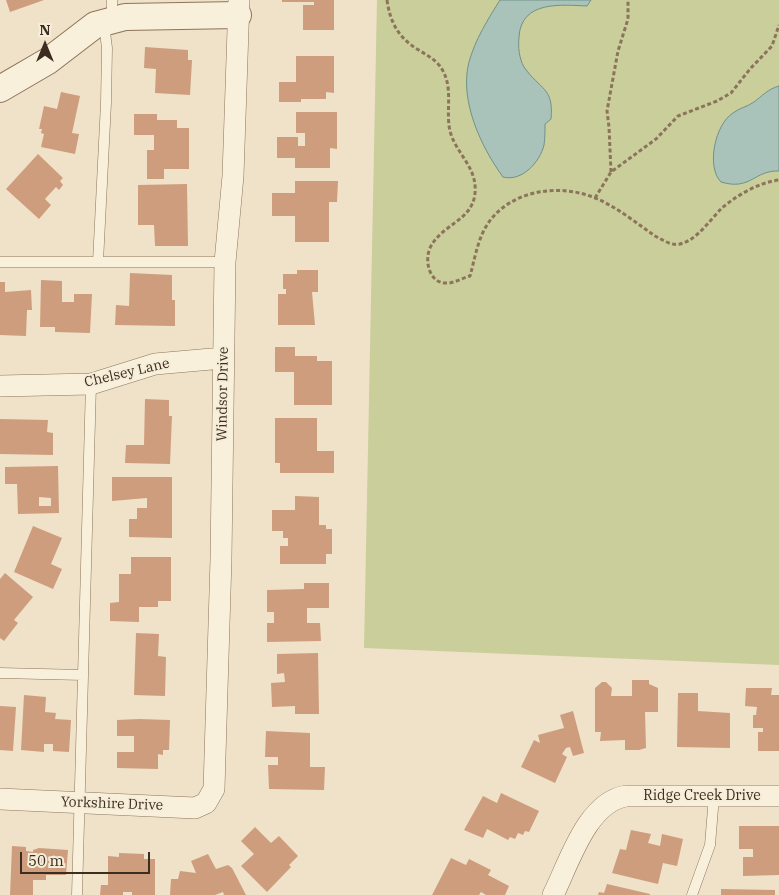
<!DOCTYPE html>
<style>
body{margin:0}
#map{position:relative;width:779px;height:895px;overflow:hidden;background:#efe2c8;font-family:"IBM Plex Serif",serif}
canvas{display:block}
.north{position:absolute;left:20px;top:20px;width:50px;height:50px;-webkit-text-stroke:4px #f6edd8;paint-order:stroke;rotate:0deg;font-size:14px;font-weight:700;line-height:20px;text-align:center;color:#3c2d20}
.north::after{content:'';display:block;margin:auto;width:18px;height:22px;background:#3c2d20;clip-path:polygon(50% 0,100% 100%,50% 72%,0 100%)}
.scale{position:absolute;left:20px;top:852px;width:130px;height:22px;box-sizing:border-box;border:2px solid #3c2d20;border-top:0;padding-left:6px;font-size:15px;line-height:18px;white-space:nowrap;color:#3c2d20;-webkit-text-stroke:4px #f6edd8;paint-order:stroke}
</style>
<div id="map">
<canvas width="779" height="895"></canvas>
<div class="north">N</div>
<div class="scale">50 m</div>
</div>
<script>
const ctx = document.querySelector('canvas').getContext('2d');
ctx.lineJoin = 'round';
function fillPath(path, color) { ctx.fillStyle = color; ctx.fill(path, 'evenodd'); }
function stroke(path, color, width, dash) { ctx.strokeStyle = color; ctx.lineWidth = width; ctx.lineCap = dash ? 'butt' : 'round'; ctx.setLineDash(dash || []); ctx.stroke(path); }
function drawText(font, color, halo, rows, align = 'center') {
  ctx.font = font + ' "IBM Plex Serif",serif'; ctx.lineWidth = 4; ctx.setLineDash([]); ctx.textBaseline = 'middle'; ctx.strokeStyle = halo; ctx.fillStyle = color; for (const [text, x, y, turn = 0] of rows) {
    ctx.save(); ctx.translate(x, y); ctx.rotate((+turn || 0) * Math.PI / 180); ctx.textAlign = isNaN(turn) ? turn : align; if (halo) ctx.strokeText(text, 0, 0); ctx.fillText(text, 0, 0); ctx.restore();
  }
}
const green = new Path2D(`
 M377,0H779V665L364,648Z`);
const water = new Path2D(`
 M500,0H591L587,6C562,5 521,0 519,37C518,47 519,58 524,67C540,90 554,87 551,119L545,124C545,131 545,138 544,145C540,162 522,182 503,177C481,147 459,100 469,62C475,40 488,19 500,0Z
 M779,86V171C754,170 751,191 721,182C706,167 715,124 733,113C739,108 747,107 754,102C762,96 768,89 779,86Z`);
const building = new Path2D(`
 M6,0H44L10,12Z
 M282,0H334V30H303V5H314V2H282Z
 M145,47L188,50V60H192L190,95L155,93L156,69L144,68Z
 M296,56H334V93L326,92V99H301V102H279V82H296Z
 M61,92L80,96L72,133L79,134L75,154L41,147L44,134L41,133L42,129H39L44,106L57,109Z
 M296,112H337V149L330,148V168H295V158H277V137H298V146H305V133H296Z
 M134,114H157V120H177V128H189V169H164V179H147V150H154V135H134Z
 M38,154L63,178L60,181L63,185L59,190L56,187L45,199L51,205L39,219L6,189Z
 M295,181H338L337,202H329V242H295V216H272V193H295Z
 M187,184L188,246H155L154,225H138V185Z
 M297,270H318V292H312L315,325H278V294H286V289H283V274H297Z
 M130,273L172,275V300H175V326L115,325L116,305L129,306Z
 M41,280L62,281V302H74V294H92L90,333L55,332V327H40Z
 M0,282H5V292L31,290L32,310H27L26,336L0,335Z
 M275,347H295V356H317V361H332V405H294V372H275Z
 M145,399L169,400V416H172L170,464L125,463L126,445H144Z
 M275,418H317V451H334V473H280V463H275Z
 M0,419L48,420L47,432L53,433V455L0,454Z
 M58,466L59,513L18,514L17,484H5V467ZM39,497L51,498V506H39Z
 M112,477H172V538L129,537V519H137V508H147V498L112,501Z
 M295,496L319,497V525H326V529H332V554H326V564H280V546H288V538H283V531H272V510H295Z
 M33,526L62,538L51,564L62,569L53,589L14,572Z
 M131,557H171V601H158V607H139V622L110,621V603L119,602V574H131Z
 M5,573L33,597L14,620L18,623L4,641L0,638V579Z
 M304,583H329V608H307V623H320L321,641L267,642V623H274V612H267V590L304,589Z
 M136,633L159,634L158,656L166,657L165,696L134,695Z
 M318,653L319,714H295V706L272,707L271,683L285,682L284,673L277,674V654Z
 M632,680H649V684L658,688V712H645L646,748L639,750H625V740L600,741L601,732H595V688L602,682H606L612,688L611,696H632Z
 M746,688H772L771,695H779V751H758V732H763V728H753V715H756L757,707L745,706Z
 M678,693H698V711L730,713V748L677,747Z
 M24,695L46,697L45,712L56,713L55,719L71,720L69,752L53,751V744H44V752L21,750Z
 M0,706L16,707L13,751L0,750Z
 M573,711L584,753L573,756L570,747L566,748L562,754L567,757L555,783L521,767L534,740L540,743L538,735L564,728L560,715Z
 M139,719L170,720L169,750H163V755L158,754V769L117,768V752H134V736H117V720Z
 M266,731L310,733V767H325L324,790L269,789L268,765H278V757H265Z
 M501,793L539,811L529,832L525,831L523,835L518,833L515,839L510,837L508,840L487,829L483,838L464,830L483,796L497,803Z
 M739,826H779V875L743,876V857H753V849H739Z
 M255,827L271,843L279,836L298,856L289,865L291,867L267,892L241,866L254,854L241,841Z
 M631,830L651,834L648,843L660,846L662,834L683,839L677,866L663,863L658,884L612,873L620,849L626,850Z
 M12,846L26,847V851L33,852V850L39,848L68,850L66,875H46V880H33V895H10Z
 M119,853L144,854V859H155V895H132V892H123V895H100L101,885H108V856L119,857Z
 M208,854L216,869L228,865L232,868L246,895H224L223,892L215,895H170L171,879H178L180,871L196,873L191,861Z
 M451,858L466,865L469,859L491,870L488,875L509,886L505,895H486L481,892L479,895H432Z
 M607,884L650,894V895H598L599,892L604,893Z
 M721,889L775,890V895H721Z`);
const path = new Path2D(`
 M387,0C390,22 398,37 417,49C425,54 433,58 439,65C455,85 445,109 450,131C455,151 473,164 475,185C478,220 444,222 431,246C424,258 428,282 445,283C453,284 462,278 470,276C475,258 478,237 489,222C511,191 556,184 590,196C613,204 635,222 655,236C663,240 671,246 680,244C697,240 709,221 721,209C735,196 760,182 779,180
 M611,172L609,127L607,111L618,51L628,19V0
 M595,198L611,172L656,139L678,116L717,101L731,93L750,69L772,46L779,25`);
const service = new Path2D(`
 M112,20V0
 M0,262H225
 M98,262L106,103L107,48L104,24
 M0,673L83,675
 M77,895L91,384
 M692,895L710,845L714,796`);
const minor = new Path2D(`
 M0,386L91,384L155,364L223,358
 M0,799L195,808L206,803L214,789L221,559L225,262L233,176L239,0
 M553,895C569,863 587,802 626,796H779`);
const tertiary = new Path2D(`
 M0,89L48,61L95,25L125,17L238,15`);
const streetNames = [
 ["Chelsey Lane",127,373,-13],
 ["Windsor Drive",223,394,-89],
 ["Ridge Creek Drive",702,796],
 ["Yorkshire Drive",112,804,2]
];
fillPath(green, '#c9ce9b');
fillPath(water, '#a9c3bb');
stroke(water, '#6f9288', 1);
fillPath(building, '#ce9d7d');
stroke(service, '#8c745c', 11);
stroke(minor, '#8c745c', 22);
stroke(tertiary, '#8c745c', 28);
stroke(path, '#8c745c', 3, [4, 2.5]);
stroke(service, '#f9f0dc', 10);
stroke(minor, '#f9f0dc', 21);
stroke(tertiary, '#f9f0dc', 26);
drawText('14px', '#3c2d20', '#f6edd8', streetNames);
</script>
